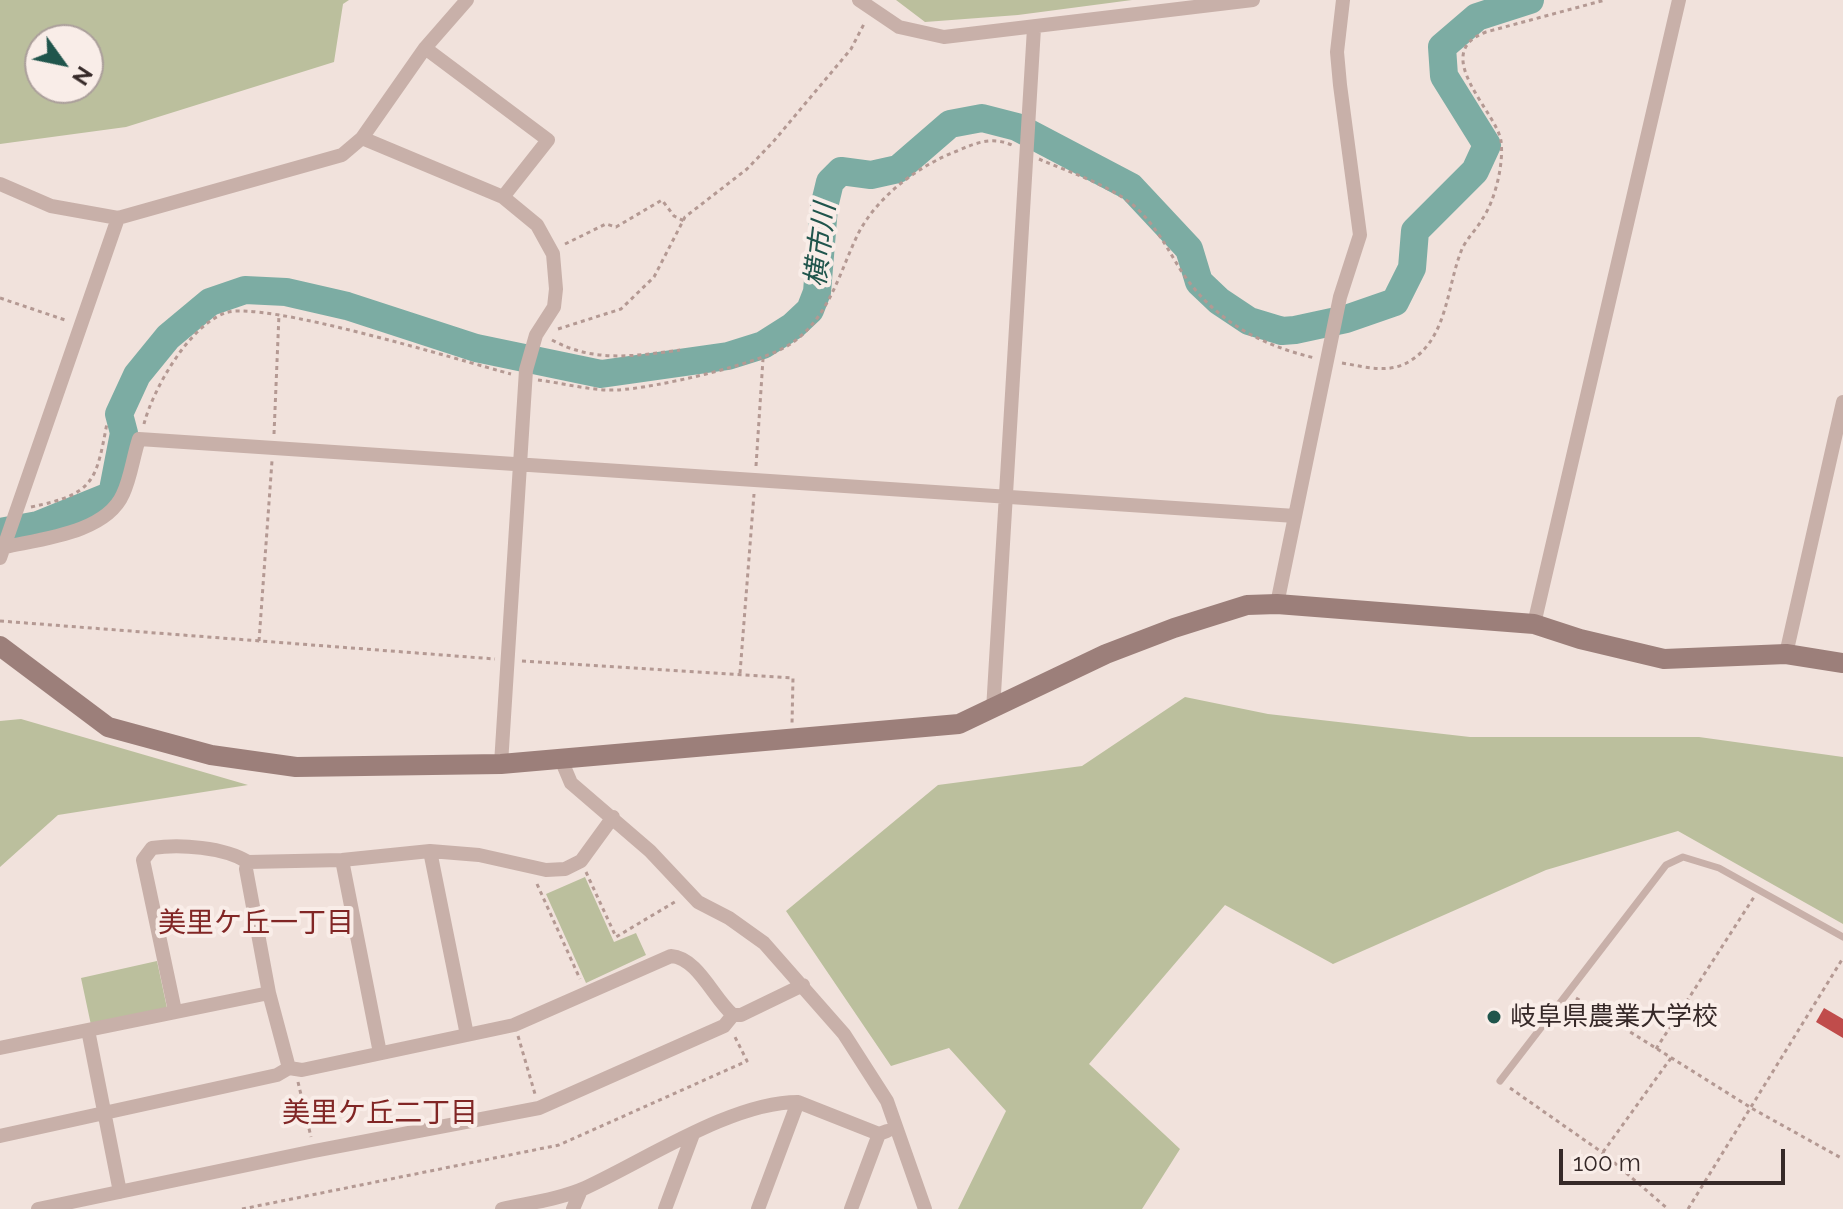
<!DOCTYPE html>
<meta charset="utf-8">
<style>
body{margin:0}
#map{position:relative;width:1843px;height:1209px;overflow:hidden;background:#f1e2dc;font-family:Raleway,sans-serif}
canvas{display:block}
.north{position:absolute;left:24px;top:24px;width:80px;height:80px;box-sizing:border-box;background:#f9ede8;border:2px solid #ab9f9b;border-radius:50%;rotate:123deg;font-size:22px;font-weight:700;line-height:32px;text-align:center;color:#362928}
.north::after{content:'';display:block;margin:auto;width:28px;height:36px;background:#20554c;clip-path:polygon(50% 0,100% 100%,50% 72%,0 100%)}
.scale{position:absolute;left:1559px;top:1149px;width:226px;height:36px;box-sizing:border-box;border:4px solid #362928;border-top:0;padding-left:10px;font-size:24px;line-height:28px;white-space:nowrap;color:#362928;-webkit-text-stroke:6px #f9ede8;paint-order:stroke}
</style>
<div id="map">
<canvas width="1843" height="1209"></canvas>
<div class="north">N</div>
<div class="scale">100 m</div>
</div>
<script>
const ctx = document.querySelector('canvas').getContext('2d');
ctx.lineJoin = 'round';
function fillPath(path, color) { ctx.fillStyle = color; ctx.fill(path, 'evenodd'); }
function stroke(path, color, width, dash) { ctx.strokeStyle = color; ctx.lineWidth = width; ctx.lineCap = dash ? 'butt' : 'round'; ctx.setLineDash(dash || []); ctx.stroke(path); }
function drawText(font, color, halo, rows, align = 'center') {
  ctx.font = font + ' Raleway,"Noto Sans JP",sans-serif'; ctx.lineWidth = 8; ctx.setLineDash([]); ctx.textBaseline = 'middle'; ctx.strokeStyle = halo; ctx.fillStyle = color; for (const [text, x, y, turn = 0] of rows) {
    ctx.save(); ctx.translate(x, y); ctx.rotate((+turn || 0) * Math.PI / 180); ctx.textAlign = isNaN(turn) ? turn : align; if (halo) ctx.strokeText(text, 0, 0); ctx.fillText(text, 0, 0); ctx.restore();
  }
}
const green = new Path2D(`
 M0,0H349L343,4L334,62L126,127L0,144ZM40,40H88V88H40Z
 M896,0H1132L1018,15L925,22Z
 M1185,697L1268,714L1470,737H1699L1843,757V924L1678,831L1546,870L1333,964L1225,905L1089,1064L1180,1149L1142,1209H958L1006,1111L949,1048L891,1066L786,911L938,785L1082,766Z
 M21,719L248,785L58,815L0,867V721Z
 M585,877L614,942L636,933L646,955L586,983L546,894Z
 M157,961L167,1008L91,1025L81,978Z`);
const river = new Path2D(`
 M0,532L38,525L112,495L124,433L119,414L137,375L168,337L210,302L245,290L286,292L347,306L476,348L601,374L728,356L763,345L793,326L810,310L817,292L824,207L830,182L841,171L871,175L898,169L950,124L982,118L1017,127L1131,187L1189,249L1199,282L1219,301L1249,321L1282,331L1295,330L1346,319L1395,302L1412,268L1415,231L1475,171L1487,145L1444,76L1442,47L1477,17L1530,0`);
const building = new Path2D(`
 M1824,1008L1843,1019V1038L1816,1022Z`);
const path = new Path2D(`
 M1039,159C1069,172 1107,184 1133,205C1154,223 1166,246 1180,269C1212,319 1259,345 1315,358
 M565,244L606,224L616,227L662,200L674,216L684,221
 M0,298L68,321
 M558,329L621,309L654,277L685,217L747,169L773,142L851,49L865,22
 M552,340C594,363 635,356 680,350
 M1342,363C1367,367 1391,375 1413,359C1448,335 1447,285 1462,249C1467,238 1477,229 1483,218C1495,200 1504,164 1501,141C1497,112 1428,53 1486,32L1605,0
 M538,380C563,383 591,391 617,390C655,388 762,364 792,343C829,317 839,274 857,236C876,197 918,166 957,151C978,142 993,136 1014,146
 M144,424C153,389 189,326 225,313C261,299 462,361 511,374
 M274,434L279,314
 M756,466L763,359
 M31,507C94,494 96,482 107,423
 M0,621L495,659
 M259,641L272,461
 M522,661L793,678L792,724
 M740,673L754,494
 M586,872L616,937L678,900
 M537,884L580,979
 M1576,998L1753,1109L1843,1159
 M518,1036L535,1094
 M1656,1049L1754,897
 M298,1082L311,1137
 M1510,1088L1603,1153L1668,1209
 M1603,1152L1671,1058
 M242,1209L559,1145L747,1061L735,1037
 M1688,1209L1843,958`);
const lane = new Path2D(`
 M1500,1081L1666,865L1683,857L1719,868L1843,937`);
const street = new Path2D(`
 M859,0L899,27L944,37L1253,0
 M425,48L548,140L503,197
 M362,138L503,197L537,225L553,254L556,289L554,307L536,335L526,370L501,764
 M0,184L51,206L118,218L342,155L362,138L425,48L467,0
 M5,547C41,539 106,533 123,494C131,477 133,457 139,439L1295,516
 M0,558L118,218
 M1277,604L1340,297L1360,235L1340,85L1337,52L1343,0
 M1534,624L1679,0
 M1786,654L1843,402
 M993,710L1034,28
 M560,757L571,783L650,851L698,902L729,918L764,943L844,1034L887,1101L925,1209
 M430,851L467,1035
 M342,860L380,1053
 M248,862L246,869L269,993L289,1068
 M175,1011L143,860L152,848C180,844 224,847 248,862L342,860L430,851L479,855L546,870L565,869L581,861L613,817
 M88,1030L120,1192
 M0,1048L269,993
 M0,1136L277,1075L289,1068L302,1070L514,1025L671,956C698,958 713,998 733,1015
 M38,1209L314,1151L539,1108L724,1026L733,1015H741L803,985
 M502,1209C529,1203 560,1199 585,1188C646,1160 732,1102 798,1102
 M573,1209L581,1190
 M665,1209L693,1134
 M758,1209L798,1102L879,1134
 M851,1209L879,1134L887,1131`);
const secondary = new Path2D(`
 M0,646L108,727L211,755L296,767L501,764L959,724L1106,654L1174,628L1247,605L1277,604L1534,624L1580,639L1664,659L1786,654L1843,663`);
const markers = [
 [1494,1017,8,"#20554c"]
];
const poiNames = [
 ["岐阜県農業大学校",1510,1017]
];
const waterNames = [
 ["横市川",821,245,-83]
];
const neighbourhoodNames = [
 ["美里ケ丘一丁目",256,924],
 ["美里ケ丘二丁目",380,1114]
];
fillPath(green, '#bbbf9d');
stroke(river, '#7caca3', 28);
fillPath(building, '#c04c4b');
stroke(path, '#b49993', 3, [4, 4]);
stroke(lane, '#c8b0a9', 7);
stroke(street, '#c8b0a9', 14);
stroke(secondary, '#9c7f7a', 20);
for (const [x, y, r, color] of markers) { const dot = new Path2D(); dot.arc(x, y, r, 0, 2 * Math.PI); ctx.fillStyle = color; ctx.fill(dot); stroke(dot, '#f9ede8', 3); }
drawText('26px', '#362928', '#f9ede8', poiNames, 'left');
drawText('italic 28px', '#20554c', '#f9ede8', waterNames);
drawText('28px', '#812625', '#f9ede8', neighbourhoodNames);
</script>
